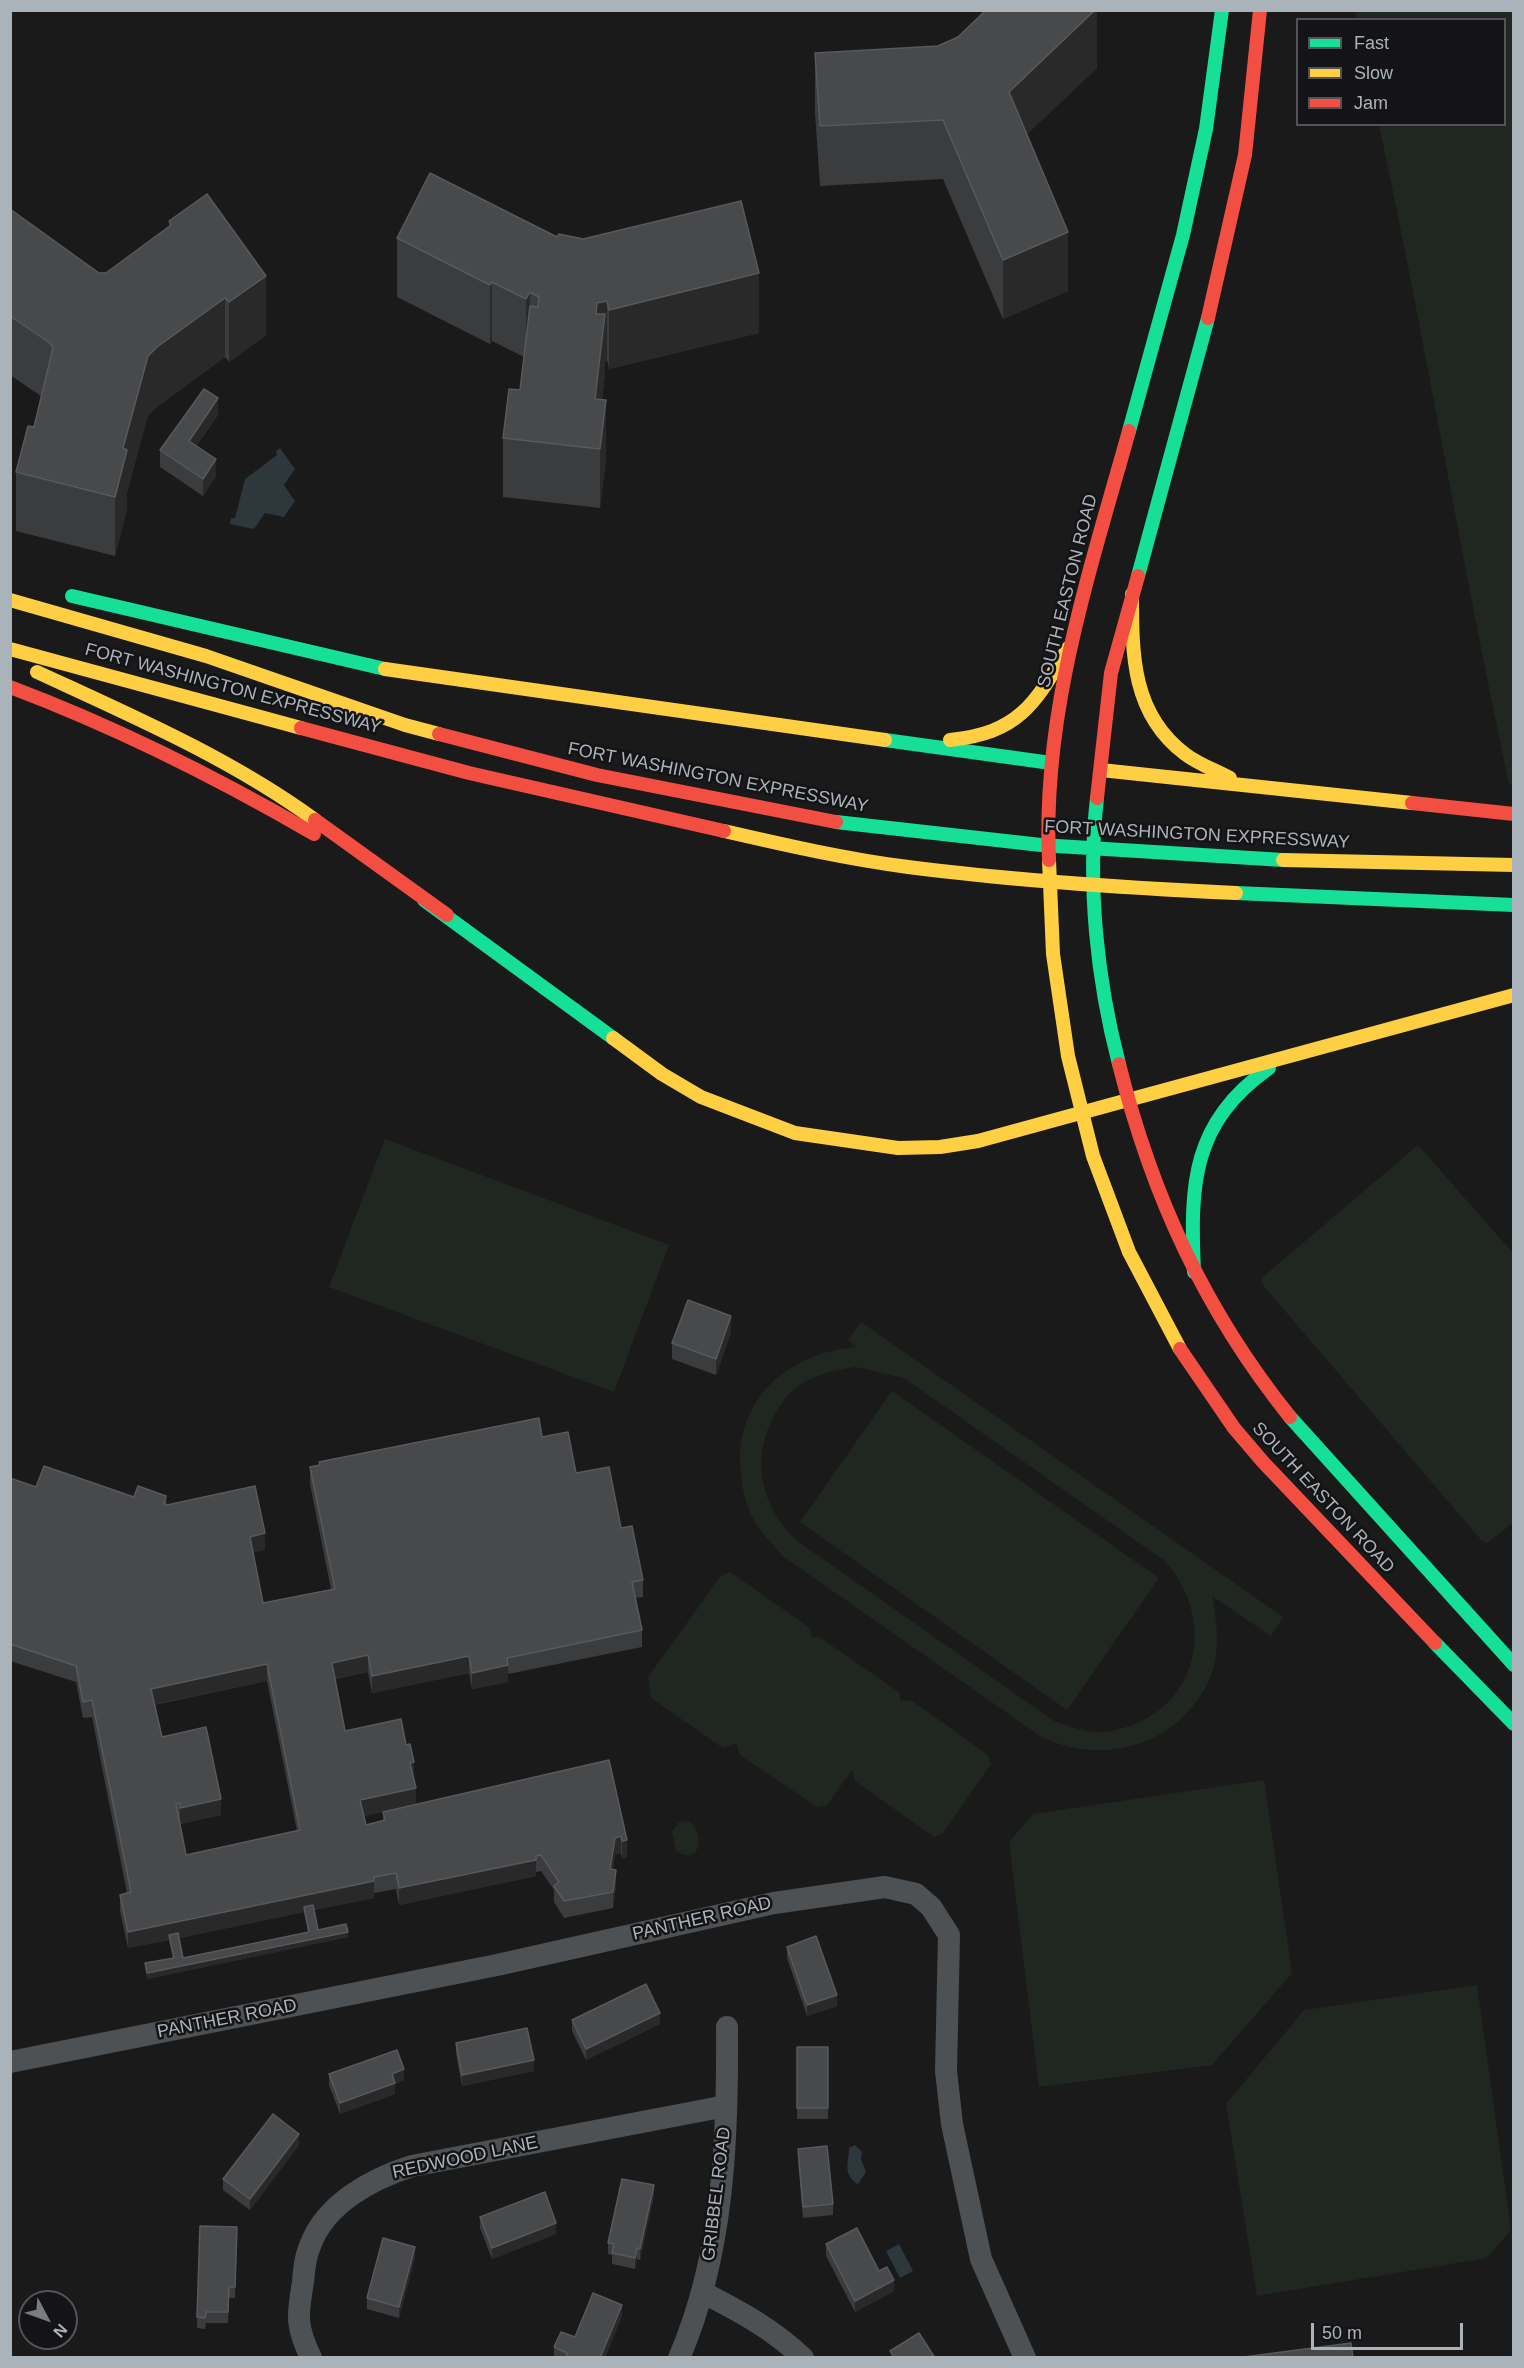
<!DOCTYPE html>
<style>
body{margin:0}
#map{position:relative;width:1524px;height:2368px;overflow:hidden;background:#1a1a1a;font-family:Helvetica,sans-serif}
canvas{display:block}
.frame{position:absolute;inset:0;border:12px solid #abb3ba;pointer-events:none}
.legend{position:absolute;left:1296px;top:18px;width:210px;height:108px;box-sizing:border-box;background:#141416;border:2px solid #505458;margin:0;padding:8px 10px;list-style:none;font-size:18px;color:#abb3ba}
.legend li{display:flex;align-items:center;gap:12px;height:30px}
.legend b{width:30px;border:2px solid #505458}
.north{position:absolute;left:18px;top:2290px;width:60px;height:60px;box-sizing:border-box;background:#141416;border:2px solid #505458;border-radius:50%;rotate:131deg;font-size:16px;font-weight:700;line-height:24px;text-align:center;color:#abb3ba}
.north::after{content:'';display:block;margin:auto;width:21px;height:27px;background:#787d82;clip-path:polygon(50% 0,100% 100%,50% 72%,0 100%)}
.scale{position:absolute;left:1311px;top:2323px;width:152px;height:27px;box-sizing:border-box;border:3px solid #abb3ba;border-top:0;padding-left:8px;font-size:18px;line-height:21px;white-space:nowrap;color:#abb3ba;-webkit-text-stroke:4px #141416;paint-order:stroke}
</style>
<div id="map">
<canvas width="1524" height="2368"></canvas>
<div class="frame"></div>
<ul class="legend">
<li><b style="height:8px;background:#16e098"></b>Fast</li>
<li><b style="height:8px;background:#ffcf43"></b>Slow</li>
<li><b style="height:8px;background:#f24e42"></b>Jam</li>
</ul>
<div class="north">N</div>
<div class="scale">50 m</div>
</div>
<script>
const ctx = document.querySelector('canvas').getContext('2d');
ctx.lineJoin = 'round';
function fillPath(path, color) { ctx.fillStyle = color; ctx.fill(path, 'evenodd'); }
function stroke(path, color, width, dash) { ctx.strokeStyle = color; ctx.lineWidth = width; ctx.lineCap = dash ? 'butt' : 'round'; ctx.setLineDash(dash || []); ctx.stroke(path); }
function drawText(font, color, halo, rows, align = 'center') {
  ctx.font = font + ' Helvetica,sans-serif'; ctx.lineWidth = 5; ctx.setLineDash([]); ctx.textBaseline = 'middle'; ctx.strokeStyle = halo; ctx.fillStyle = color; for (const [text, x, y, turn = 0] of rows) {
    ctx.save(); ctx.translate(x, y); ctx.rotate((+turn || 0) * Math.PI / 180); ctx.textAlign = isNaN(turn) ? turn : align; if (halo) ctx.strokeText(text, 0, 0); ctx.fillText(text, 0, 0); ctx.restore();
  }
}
const green = new Path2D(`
 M1355,11H1513V785L1509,784C1462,565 1426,344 1379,125L1504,124V20L1357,19Z
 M385,1139L669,1245L614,1392L329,1287Z
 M1418,1145L1513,1253V1523L1487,1543L1482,1541L1261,1283L1263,1277Z
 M861,1322L1283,1617L1271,1636L1212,1596C1217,1623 1221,1652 1210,1678C1181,1745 1102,1768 1040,1736L784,1557C774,1546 763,1535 755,1522C745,1505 741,1484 740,1464C738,1395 792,1352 857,1347L848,1340ZM856,1367L904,1378L1165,1561C1223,1627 1193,1723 1102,1732C1086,1733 1069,1726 1054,1721L796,1540C762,1507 750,1461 773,1418C778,1409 784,1398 792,1391C811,1375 833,1370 856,1367Z
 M892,1391L1159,1578L1067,1710L800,1522Z
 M730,1572L810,1628L811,1638L819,1637L899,1692L901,1701L911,1700L988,1755L991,1764L943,1833L934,1837L855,1781L852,1770L827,1805L817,1807L740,1755L736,1743L723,1748L651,1698L648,1677L720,1577Z
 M1264,1780L1292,1973L1212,2065L1039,2087L1009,1842L1033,1814Z
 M688,1821C699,1827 702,1843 695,1853L687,1856L676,1851L672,1832L679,1822Z
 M1477,1985L1511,2230L1487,2258L1257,2296L1226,2104L1304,2010Z`);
const water = new Path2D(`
 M280,448L295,469L284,485L295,501L284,517L265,513L254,529L230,524L231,518H235L245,479L277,455L276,451Z
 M855,2145L862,2152L861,2159L866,2172L858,2184C842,2175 849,2162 849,2148Z
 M899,2244L913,2271L900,2278L886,2251Z`);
const street = new Path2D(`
 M10,2062L497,1965L774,1903L885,1887L916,1894L931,1907L949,1935L946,2071L952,2124L981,2259L1025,2358
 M702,2292C739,2311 773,2329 803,2358
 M311,2358C296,2326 297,2317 303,2282C304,2270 305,2257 310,2246C325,2204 371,2179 412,2166L726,2106
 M679,2358C724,2254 728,2138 727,2027`);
const fast = new Path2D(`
 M1129,431L1183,235L1206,129L1222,10
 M1138,576L1208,318
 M72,596L385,669
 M885,740L1051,763
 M1097,798C1087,885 1097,980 1119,1064
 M836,822L1041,845L1283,860
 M1236,893L1514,905
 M424,900L613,1038
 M1194,1272C1190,1183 1192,1123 1269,1068
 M1290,1417L1514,1665
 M1435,1643L1514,1724`);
const slow = new Path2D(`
 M1132,594C1132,655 1132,714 1185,754C1198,764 1215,770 1230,778
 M10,600L206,656L405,725L439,734
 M10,649L301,728
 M385,669L885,740
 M37,672C132,716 230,758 315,820
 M950,740C1019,733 1035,704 1068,648
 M1101,770L1412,803
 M724,831C785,845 846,859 908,867C1017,881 1127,888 1236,893
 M1049,860L1053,954L1068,1056L1093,1156L1129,1252L1180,1349
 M1283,860L1514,865
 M613,1038L662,1074L701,1097L795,1133L898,1148L940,1147L978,1141L1128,1100
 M1128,1100L1514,995`);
const jam = new Path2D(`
 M1208,318L1245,155L1260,10
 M10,687C116,727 216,777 314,834
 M301,728L469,773L724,831
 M439,734L597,775L836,822
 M1097,798L1111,673L1138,576
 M1412,803L1514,814
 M315,820L447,915
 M1049,860C1042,712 1090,571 1129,431
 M1119,1064C1152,1196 1205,1311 1290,1417
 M1180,1349L1234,1428L1263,1462L1435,1643`);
const wall = new Path2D(`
 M1097,10V68L1027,134L1068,291L1003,319L943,179L820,186L815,113V53L938,46Z
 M10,209L99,273H106L169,227V221L266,335L229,362L225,357L157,407L148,415L127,492V509L115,556L16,531V472L34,427L41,396L10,375Z
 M557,237L759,333L609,369L607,360L605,361V374L602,400L606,459L600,508L503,497V438L520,390L524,357L492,341L490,344L397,297V238Z
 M218,415L196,446L216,476L203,496L160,467V450Z
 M731,1332L716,1375L672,1359V1343Z
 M542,1437L576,1473L621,1528L643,1580V1597L635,1598L642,1630V1647L508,1674V1682L472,1689L469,1673L372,1693L368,1672L335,1679L345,1731L406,1745L414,1778L416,1804L364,1816L366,1825L383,1821V1812L609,1760L627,1857L622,1858L621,1853L615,1854L613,1869L616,1886L613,1908L564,1918L554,1902V1890L541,1871L536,1872V1876L399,1905L396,1889L374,1893V1898L314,1910L318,1930L348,1937L147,1979L145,1963L173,1958L169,1940L128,1948L120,1911V1895L127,1893L92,1717L83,1718L76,1682L10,1661V1478L36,1487L134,1497L166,1496L167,1505L265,1550L253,1552L263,1603L331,1589L310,1484V1467L319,1465V1462ZM267,1681L297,1831L186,1855L179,1820H180V1824L221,1815L162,1737L154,1705ZM304,1912L308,1932L183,1958L179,1938Z
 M787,1947L837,2006L807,2016L787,1958Z
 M572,2020L660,2024L586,2060L572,2031Z
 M456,2043L534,2071L462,2086L456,2054Z
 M797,2047H828V2119H797Z
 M329,2074L404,2080L395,2084V2094L340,2114L329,2085Z
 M299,2145L250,2210L223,2190V2179Z
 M798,2149L833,2204V2215L803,2218L798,2160Z
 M654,2196L640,2260L637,2259L635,2269L612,2264V2255L608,2254V2243Z
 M480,2217L556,2234L492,2259L480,2228Z
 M237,2227L235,2298H229L228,2323H206L205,2329L197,2328V2317Z
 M826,2244L879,2271L894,2291L855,2312L826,2256Z
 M415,2258L399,2318L367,2309V2298Z
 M622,2316L605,2358H554V2347L575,2337Z`);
const shadedWall = new Path2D(`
 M1095,10H1097V68L1009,151V92Z
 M1068,232V291L1003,319V260Z
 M759,273V333L609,369V310Z
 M266,276V335L229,362V302Z
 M492,282V341L490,344V285Z
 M530,292V351L526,359V299Z
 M225,298V357L157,407L148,415L127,492V509L115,556V497L123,448L148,356L157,347Z
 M607,301V360L605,361V374L596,448H595L596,314L597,303Z
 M218,398V415L189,457V441Z
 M606,400V459L600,508V449Z
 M216,459V476L203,496V479Z
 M731,1316V1332L716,1375V1359Z
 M265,1533V1550L250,1553V1537Z
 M368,1655V1672L332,1679V1663Z
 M469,1656V1673L372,1693V1676Z
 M267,1664V1681L151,1705V1689Z
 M508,1665V1682L472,1689V1673Z
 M414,1762V1778L410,1763Z
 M416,1788V1804L360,1817V1800Z
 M221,1799V1815L180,1824V1808Z
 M621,1836V1853L615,1854L610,1885V1869L615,1838Z
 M627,1840V1857L622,1858V1841Z
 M536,1860V1876L399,1905V1888Z
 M616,1870V1886L613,1908V1892Z
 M374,1881V1898L305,1912L304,1907V1912L170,1940L169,1935V1940L128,1948V1932Z
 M348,1932V1937L147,1979V1973Z
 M837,1995V2006L807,2016V2005Z
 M660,2013V2024L586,2060V2049Z
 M534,2060V2071L462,2086V2075Z
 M404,2069V2080L395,2084V2094L340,2114V2103L392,2074Z
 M299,2134V2145L250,2210V2199Z
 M654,2185V2196L640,2260V2249Z
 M556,2223V2234L492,2259V2248Z
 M415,2247V2258L399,2318V2307Z
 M637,2248V2259L635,2269V2258Z
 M894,2280V2291L855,2312V2301Z
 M622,2305V2316L605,2358H600Z`);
const building = new Path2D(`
 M986,10H1095L1009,92L1068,232L1003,260L943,120L820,126L815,53L938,46L958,37Z
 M430,173L557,237L559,234L583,239L741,201L759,273L609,310L607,301L597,303L596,314H605L595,399L606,400L600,449L503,438L509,389L520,390L530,306L538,307L539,297L530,292L526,299L492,282L490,285L397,238Z
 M207,194L266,276L229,302L225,298L157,347L148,356L123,448L127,450L115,497L16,472L28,426L34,427L53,348L50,343L10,316V209L99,273H106L171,225L169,221Z
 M204,389L218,398L189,441L216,459L203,479L160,450Z
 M688,1300L731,1316L716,1359L672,1343Z
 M539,1418L542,1437L568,1432L576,1473L609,1467L621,1528L632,1526L643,1580L632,1582L642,1630L507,1658L508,1665L472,1673L469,1656L372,1676L368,1655L332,1663L345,1731L401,1719L406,1745L410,1744L414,1762L410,1763L416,1788L360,1800L366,1825L385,1820L383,1812L609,1760L627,1840L622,1841L621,1836L615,1838L610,1869L616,1870L613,1892L564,1901L554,1886L559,1882L541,1855L536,1856V1860L399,1888L396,1873L374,1877V1881L128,1932L120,1895L131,1892L92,1700L83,1702L76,1666L10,1644V1478L36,1487L44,1466L134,1497L138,1486L166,1496L164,1504L167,1505L255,1486L265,1533L250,1537L263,1603L335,1589L310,1467L320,1465L319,1462ZM267,1664L300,1830L186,1855L176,1804L180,1803V1808L221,1799L206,1727L162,1737L151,1689Z
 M313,1905L318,1930L346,1924L348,1932L147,1973L145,1963L174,1958L169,1935L178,1933L183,1958L309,1932L304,1907Z
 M816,1936L837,1995L807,2005L787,1947Z
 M646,1984L660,2013L586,2049L572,2020Z
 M527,2028L534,2060L462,2075L456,2043Z
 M797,2047H828V2108H797Z
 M397,2050L404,2069L392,2074L395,2083L340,2103L329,2074Z
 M273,2114L299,2134L250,2199L223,2179Z
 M827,2146L833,2204L803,2207L798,2149Z
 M622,2179L654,2185L640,2249L637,2248L635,2258L612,2253L614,2244L608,2243Z
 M545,2192L556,2223L492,2248L480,2217Z
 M200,2226L237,2227L235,2287H229L228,2312H206L205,2318L197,2317Z
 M857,2228L879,2271L887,2267L894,2280L855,2301L826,2244Z
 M383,2238L415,2247L399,2307L367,2298Z
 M593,2293L622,2305L600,2358H566L567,2353L554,2347L561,2332L575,2337Z
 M919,2333L935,2358H894L890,2351Z
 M1351,2343L1353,2358H1236Z`);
const streetNames = [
 ["SOUTH EASTON ROAD",1068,591,-76],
 ["FORT WASHINGTON EXPRESSWAY",233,689,15],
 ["FORT WASHINGTON EXPRESSWAY",718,778,11],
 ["FORT WASHINGTON EXPRESSWAY",1197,835,3],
 ["SOUTH EASTON ROAD",1323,1498,47],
 ["PANTHER ROAD",702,1919,-13],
 ["PANTHER ROAD",227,2019,-11],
 ["REDWOOD LANE",465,2158,-12],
 ["GRIBBEL ROAD",717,2194,-83]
];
fillPath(green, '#202720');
fillPath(water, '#2d373c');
stroke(street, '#4e5153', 22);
stroke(fast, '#16e098', 14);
stroke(slow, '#ffcf43', 14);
stroke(jam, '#f24e42', 14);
fillPath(wall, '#3b3c3d');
fillPath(shadedWall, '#29292a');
fillPath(building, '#47494b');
stroke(building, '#57595c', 1.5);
drawText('18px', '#abb3ba', '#141416', streetNames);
</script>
